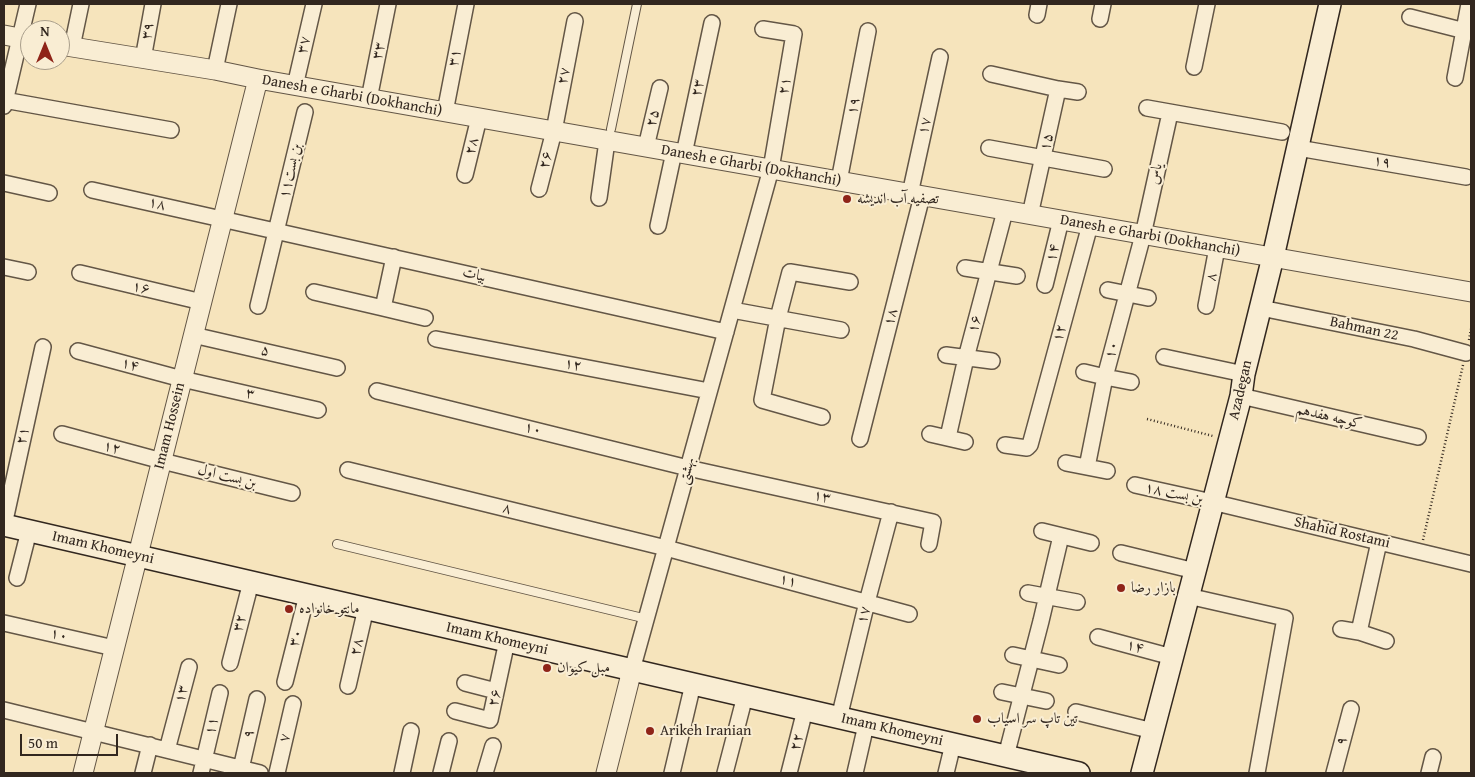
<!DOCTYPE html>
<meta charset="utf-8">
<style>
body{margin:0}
#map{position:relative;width:1475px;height:777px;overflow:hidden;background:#f6e4bc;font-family:"Gentium Book Plus",serif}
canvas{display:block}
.frame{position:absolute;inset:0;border:5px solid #32271f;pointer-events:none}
.north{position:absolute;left:20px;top:20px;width:50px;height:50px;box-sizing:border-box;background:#f9edd3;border:1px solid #a99e8b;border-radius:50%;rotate:0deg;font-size:14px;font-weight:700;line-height:20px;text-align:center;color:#32271f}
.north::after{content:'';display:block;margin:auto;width:18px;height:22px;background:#8f2418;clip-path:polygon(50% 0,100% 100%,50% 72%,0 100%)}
.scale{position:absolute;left:20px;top:734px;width:98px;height:22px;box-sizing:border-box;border:2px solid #32271f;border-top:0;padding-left:6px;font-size:15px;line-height:18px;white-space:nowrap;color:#32271f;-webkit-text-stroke:4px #f9edd3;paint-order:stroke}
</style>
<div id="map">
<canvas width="1475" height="777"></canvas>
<div class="frame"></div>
<div class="north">N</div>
<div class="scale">50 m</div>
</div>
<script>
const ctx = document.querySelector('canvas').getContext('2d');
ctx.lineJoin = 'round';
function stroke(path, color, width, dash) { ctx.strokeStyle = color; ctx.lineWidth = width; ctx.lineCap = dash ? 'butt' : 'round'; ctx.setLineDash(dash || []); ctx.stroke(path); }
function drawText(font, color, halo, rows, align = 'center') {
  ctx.font = font + ' "Gentium Book Plus",Amiri,serif'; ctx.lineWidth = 4; ctx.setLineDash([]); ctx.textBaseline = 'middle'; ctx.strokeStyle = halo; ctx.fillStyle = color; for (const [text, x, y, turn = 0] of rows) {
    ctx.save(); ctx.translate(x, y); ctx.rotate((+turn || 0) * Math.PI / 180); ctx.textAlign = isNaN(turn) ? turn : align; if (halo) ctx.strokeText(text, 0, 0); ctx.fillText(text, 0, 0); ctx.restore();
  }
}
const path = new Path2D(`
 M1469,340L1471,329
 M1147,419L1213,436
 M1423,540L1463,365`);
const service = new Path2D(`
 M611,129L637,4
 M337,544L647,619`);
const minor = new Path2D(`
 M1037,15L1039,4
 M1410,17L1465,31
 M1100,19L1103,4
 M72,47L81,4
 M143,59L153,4
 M1194,67L1207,4
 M215,70L229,4
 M991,74L1058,89
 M1455,78L1469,4
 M295,86L314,4
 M369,99L388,4
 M4,100L171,130
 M4,106L28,4
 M1147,108L1282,132
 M445,112L466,4
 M646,147L660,88
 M989,148L1104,169
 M1298,148L1466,177
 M684,154L712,23
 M465,175L479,118
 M839,181L868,31
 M4,183L49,193
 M539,189L554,131L575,21
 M92,190L726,332
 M910,194L940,57
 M599,198L607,141
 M1030,215L1058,89L1078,92
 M658,226L674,152
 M394,257L383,308L425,318
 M4,267L28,272
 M965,268L1017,276
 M80,273L202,302
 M1045,285L1061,220
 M1108,290L1148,298
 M314,292L383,308
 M258,306L305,112
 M1206,306L1217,248
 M1261,308L1414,339L1466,353
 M732,310L841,330
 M193,335L337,368
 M436,339L709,391
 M78,351L182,379L318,410
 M946,355L992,361
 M1164,357L1244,374
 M1084,372L1105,377L1131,382
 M377,391L688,468L933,522L929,544
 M1241,396L1418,437
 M822,417L762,400L778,318L790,272L850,282
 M62,434L162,461L292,493
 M930,434L965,442
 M948,437L966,358L1005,211
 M860,439L922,196
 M1005,445L1027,448L1030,445L1090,225
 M1066,463L1107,471
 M1087,467L1105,377L1143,235L1170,113
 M348,470L666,548L909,614
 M1135,485L1212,502L1471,564
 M4,525L43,347
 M1042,531L1091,543
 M1121,553L1195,571
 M17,578L29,531
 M1028,593L1077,602
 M1188,596L1285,618L1257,773
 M4,623L114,648
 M1341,629L1359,632L1386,641
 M1359,632L1379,542
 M1098,637L1172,657
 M1013,655L1059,665
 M230,663L251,582
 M632,670L771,169L794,34L763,29
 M285,682L307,595
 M465,683L496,691
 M348,686L366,608
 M1002,692L1046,701
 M4,710L260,773
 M455,711L490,720L507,641
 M1076,712L1153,731
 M839,718L867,602L891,512
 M167,750L189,667
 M1006,756L1041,621L1061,536
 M143,773L150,745
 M201,773L220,693
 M240,773L257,699
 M277,773L293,704
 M402,773L411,731
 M441,773L449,741
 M485,773L493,746
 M672,773L693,684
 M725,773L745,696
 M789,773L805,710
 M855,773L866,725
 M946,773L953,744
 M1334,773L1351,709
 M1429,773L1433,757`);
const tertiary = new Path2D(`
 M4,35L30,40
 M60,45L215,70L258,79L1471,292
 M83,773L258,79
 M606,773L632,670`);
const secondary = new Path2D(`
 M4,525L1079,773
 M1142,773L1241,396L1244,374L1273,257L1330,4`);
const markers = [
 [847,199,5,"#8f2418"],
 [1121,588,5,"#8f2418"],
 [289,609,5,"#8f2418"],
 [547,668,5,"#8f2418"],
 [977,719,5,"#8f2418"],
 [650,731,5,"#8f2418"]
];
const streetNames = [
 ["۳۹",148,31,-80],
 ["۳۷",304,45,-77],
 ["۳۳",379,51,-78],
 ["۳۱",455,58,-79],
 ["۲۷",564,76,-79],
 ["۲۱",785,86,-80],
 ["۲۳",698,88,-78],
 ["Danesh e Gharbi (Dokhanchi)",352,96,10],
 ["۱۹",854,106,-79],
 ["۲۵",653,118,-76],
 ["۱۷",925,126,-78],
 ["۱۵",1047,142,-77],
 ["۲۸",472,146,-76],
 ["۲۶",546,160,-76],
 ["۱۹",1382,162,10],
 ["Danesh e Gharbi (Dokhanchi)",751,166,10],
 ["بن بست۱۱",291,171,-77],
 ["یاس",1156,174,-78],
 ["۱۸",157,204,12],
 ["Danesh e Gharbi (Dokhanchi)",1150,236,10],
 ["۱۴",1053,253,-77],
 ["بیات",474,275,13],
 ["۸",1212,277,-79],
 ["۱۶",141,288,13],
 ["۱۸",891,317,-76],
 ["۱۶",975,324,-76],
 ["Bahman 22",1364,329,12],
 ["۱۲",1060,333,-75],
 ["۱۰",1112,350,-76],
 ["۵",265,351,13],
 ["۱۴",130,365,15],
 ["۱۲",573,365,11],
 ["Azadegan",1241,390,-77],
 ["۳",250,394,13],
 ["کوچه هفدهم",1329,417,13],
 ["Imam Hossein",170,426,-76],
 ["۱۰",533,429,14],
 ["۲۱",23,436,-78],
 ["۱۲",112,448,15],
 ["بهشتی",687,471,-75],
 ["بن بست اول",227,477,14],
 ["بن بست ۱۸",1174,494,12],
 ["۱۳",822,497,12],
 ["۸",507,509,14],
 ["Shahid Rostami",1342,533,13],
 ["Imam Khomeyni",103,548,13],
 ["۱۱",788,581,15],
 ["۱۷",864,615,-76],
 ["۳۲",240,623,-75],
 ["۱۰",59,635,13],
 ["۳۰",296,638,-76],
 ["Imam Khomeyni",497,639,13],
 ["۲۸",357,647,-77],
 ["۱۴",1135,647,15],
 ["۱۳",182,694,-75],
 ["۲۶",495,698,-78],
 ["۱۱",212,726,-77],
 ["Imam Khomeyni",892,730,13],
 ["۹",249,734,-77],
 ["۷",285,738,-77],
 ["۹",1342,741,-75],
 ["۲۲",797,742,-76]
];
const poiNames = [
 ["تصفیه آب اندیشه",857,199],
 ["بازار رضا",1131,588],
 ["مانتو خانواده",299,609],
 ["مبل کیوان",557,668],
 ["تین تاپ سر اسیاب",987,719],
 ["Arikeh Iranian",660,731]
];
stroke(service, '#635646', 10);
stroke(minor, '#635646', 18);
stroke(tertiary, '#635646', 21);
stroke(secondary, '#32271f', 24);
stroke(path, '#32271f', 2.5, [1, 2.5]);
stroke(service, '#f9edd3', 8);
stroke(minor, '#f9edd3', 15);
stroke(tertiary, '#f9edd3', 19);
stroke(secondary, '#f9edd3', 21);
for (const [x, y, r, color] of markers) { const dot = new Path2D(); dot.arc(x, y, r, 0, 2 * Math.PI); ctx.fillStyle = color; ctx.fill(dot); stroke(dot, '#f9edd3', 2); }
drawText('15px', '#32271f', '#f9edd3', streetNames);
drawText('15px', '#32271f', '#f9edd3', poiNames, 'left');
</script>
